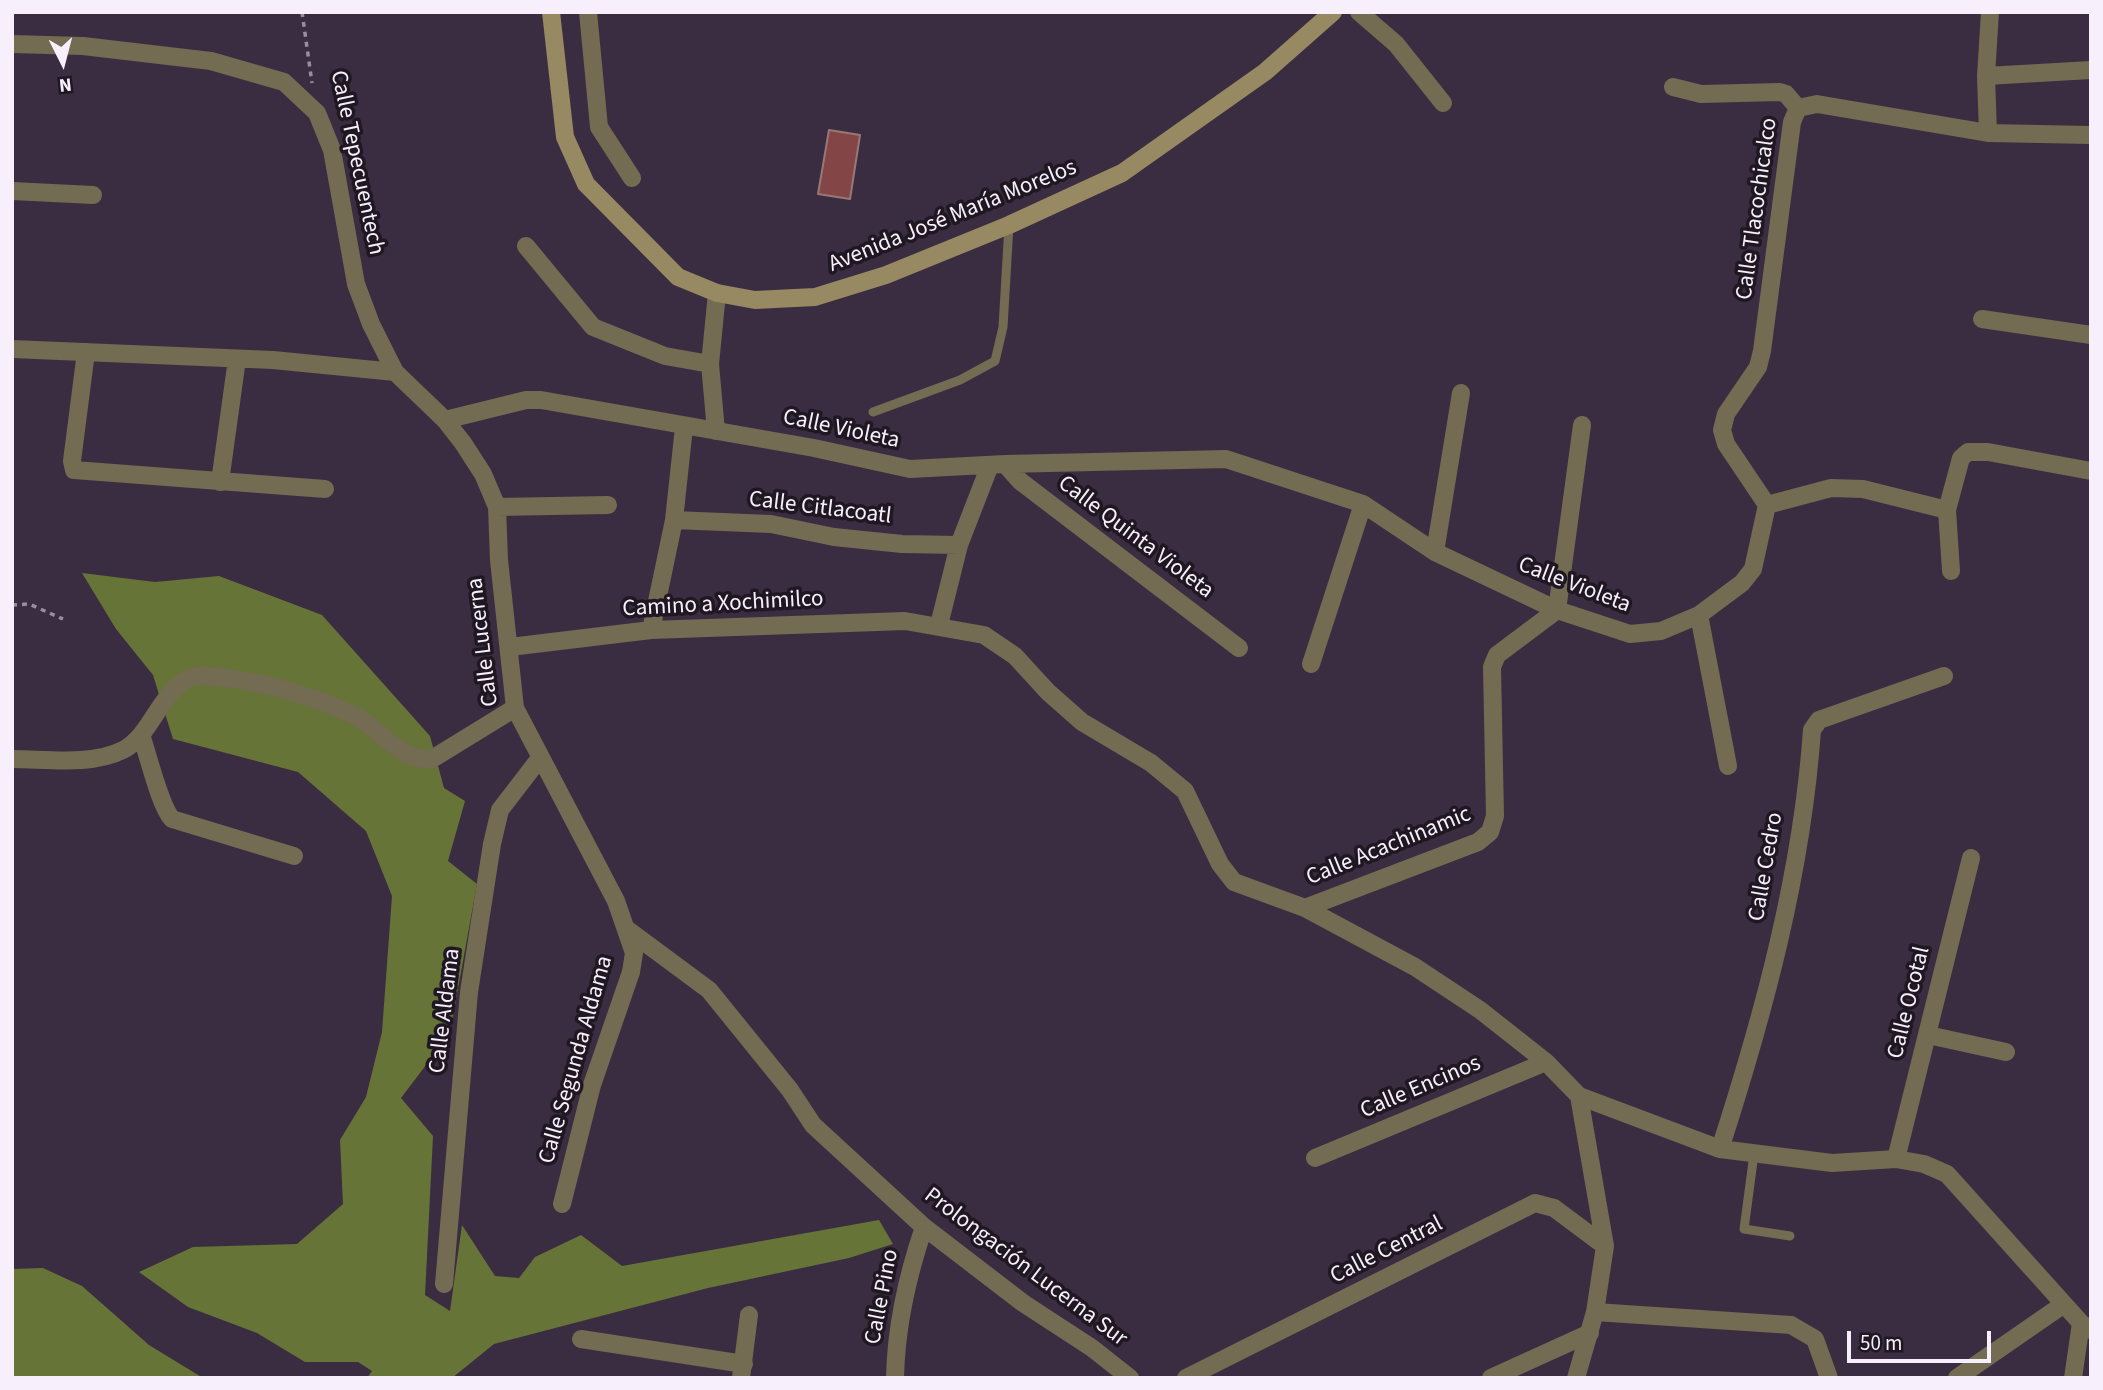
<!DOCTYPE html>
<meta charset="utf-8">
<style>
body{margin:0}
#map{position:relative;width:2103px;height:1390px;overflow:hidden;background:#3b2d41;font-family:"Source Sans 3",sans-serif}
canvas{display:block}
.frame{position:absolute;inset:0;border:14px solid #f8effc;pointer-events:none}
.north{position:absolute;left:28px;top:28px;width:70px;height:70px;-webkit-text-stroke:5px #1f1822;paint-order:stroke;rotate:174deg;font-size:19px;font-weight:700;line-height:28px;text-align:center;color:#f8effc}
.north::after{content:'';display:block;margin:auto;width:24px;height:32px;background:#f8effc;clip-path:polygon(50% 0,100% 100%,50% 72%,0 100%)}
.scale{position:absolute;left:1847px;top:1331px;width:144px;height:32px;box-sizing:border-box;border:4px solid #f8effc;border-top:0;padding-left:9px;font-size:21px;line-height:24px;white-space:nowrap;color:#f8effc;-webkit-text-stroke:5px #1f1822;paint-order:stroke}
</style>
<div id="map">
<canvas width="2103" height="1390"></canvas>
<div class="frame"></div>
<div class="north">N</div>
<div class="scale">50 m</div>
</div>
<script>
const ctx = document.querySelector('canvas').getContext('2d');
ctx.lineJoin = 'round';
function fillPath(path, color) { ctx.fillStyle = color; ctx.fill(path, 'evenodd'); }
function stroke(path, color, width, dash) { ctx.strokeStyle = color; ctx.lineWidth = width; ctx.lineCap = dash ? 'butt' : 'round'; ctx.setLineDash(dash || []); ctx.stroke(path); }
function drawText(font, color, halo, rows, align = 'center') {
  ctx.font = font + ' "Source Sans 3",sans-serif'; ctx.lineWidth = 7; ctx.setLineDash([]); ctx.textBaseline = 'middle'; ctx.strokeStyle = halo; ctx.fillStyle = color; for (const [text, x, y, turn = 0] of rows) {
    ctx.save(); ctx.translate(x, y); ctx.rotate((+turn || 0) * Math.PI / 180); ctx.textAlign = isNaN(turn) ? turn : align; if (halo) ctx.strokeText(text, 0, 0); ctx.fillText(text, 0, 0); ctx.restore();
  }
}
const forest = new Path2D(`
 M82,573L155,582L219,576L322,615L430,736L444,788L465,801L448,861L477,884L447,1049L426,1065L401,1098L433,1136L425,1295L450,1311L462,1225L495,1276L519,1278L535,1257L581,1235L622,1266L879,1220L893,1244L849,1258L708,1288L494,1344L452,1378H367L372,1371L358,1362H305L257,1333L188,1307L139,1272L193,1247L297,1244L343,1204L340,1140L366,1097L382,1032L392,896L366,831L298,772L173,739L153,675L116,629Z
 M43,1268L82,1286L149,1345L203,1378H12V1269Z`);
const building = new Path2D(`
 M829,130L860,135L850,199L818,194Z`);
const path = new Path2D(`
 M302,12L312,83
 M12,605L29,604L63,619`);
const service = new Path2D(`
 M873,412L960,380L995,361L1003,327L1009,225
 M1754,1154L1744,1229L1790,1236`);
const minor = new Path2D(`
 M588,12L599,127L632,178
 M1359,12L1396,44L1443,103
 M12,44L83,46L211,61L284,82L317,113L332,150L356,284L371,324L395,372L445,420L463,443L483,474L497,507L499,560L515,708L616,901L634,953L631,972L592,1085L562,1204
 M1986,76L2091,70
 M1673,87L1701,94L1780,92L1786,94L1798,108
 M1988,133L1986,76L1990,12
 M12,191L93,195
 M526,246L593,327L665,356L710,364
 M1982,319L2091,335
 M12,349L273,360L395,372
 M86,352L72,461L74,470L325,489
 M445,420L526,400H541L814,448L910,469L1005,464L1226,459L1363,504L1435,552L1557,610L1630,634L1661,631L1699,615L1742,583L1753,569L1767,505L1831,488L1863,489L1947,510L1961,458L1968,452H1988L2091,471
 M716,431L710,364L717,293
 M1005,464L1020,481L1239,648
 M220,482L237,359
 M1767,505L1726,444L1722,430L1726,414L1758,367L1762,351L1792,122L1798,108L1817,104L1988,133L2091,135
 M497,507L608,505
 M1947,510L1951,571
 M674,520L771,524L834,537L902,544L959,545
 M1435,552L1461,393
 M1699,615L1728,766
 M939,625L959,545L990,465
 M651,630L674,520L684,427
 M510,647L651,630L905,621L984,635L1015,656L1048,692L1082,722L1151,763L1185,791L1220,864L1234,882L1305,908L1415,967L1480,1010L1546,1062L1579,1096L1720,1149L1832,1163L1896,1159L1924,1164L1947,1174L2081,1323L2091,1330
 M1311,664L1363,504
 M142,738C149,758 160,806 172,819L294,856
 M12,759C47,759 91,766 123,750C156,734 164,672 206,676C256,680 311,694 355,716C382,730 399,761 432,759L515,708
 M1305,908L1478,842L1490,832L1495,816L1492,667L1497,655L1557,610L1582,425
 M628,930L709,990L790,1090L813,1125L924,1227L1023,1303L1092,1348L1130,1378
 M1928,1035L2006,1052
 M1720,1149C1764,1013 1802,873 1812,730L1819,720L1944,676
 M1315,1158L1546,1062
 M1896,1159L1971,858
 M444,1284L469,992L492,844L500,810L540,758
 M1595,1312L1791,1325L1815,1339L1829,1378
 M581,1339L744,1364
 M741,1378L749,1315
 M895,1378C896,1325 907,1277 924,1227
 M1186,1378L1535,1203L1554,1208L1605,1246
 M1491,1378L1590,1333
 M1576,1378L1595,1312L1605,1246L1579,1096
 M1957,1378L2064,1304
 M2073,1378L2081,1323`);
const secondary = new Path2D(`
 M551,12L565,137L586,184L678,277L717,293L755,300L815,297L886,275L1009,225L1122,173L1265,72L1333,12`);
const streetNames = [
 ["Calle Tepecuentech",356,163,78],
 ["Calle Tlacochicalco",1758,209,-82],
 ["Avenida José María Morelos",953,217,-22],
 ["Calle Violeta",841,430,12],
 ["Calle Citlacoatl",820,509,7],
 ["Calle Quinta Violeta",1135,538,37],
 ["Calle Violeta",1574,586,21],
 ["Camino a Xochimilco",723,605,-3],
 ["Calle Lucerna",484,642,-97],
 ["Calle Acachinamic",1389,847,-22],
 ["Calle Cedro",1767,867,-80],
 ["Calle Ocotal",1910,1003,-76],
 ["Calle Aldama",446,1011,-83],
 ["Calle Segunda Aldama",577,1060,-74],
 ["Calle Encinos",1421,1088,-23],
 ["Calle Central",1387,1251,-27],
 ["Prolongación Lucerna Sur",1025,1268,37],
 ["Calle Pino",883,1297,-79]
];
fillPath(forest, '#677438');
fillPath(building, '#834545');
stroke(building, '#987877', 2);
stroke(path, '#998e9e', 3.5, [5, 5]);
stroke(service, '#736b52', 9);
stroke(minor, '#736b52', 18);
stroke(secondary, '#978962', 18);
drawText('23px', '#f8effc', '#1f1822', streetNames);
</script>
